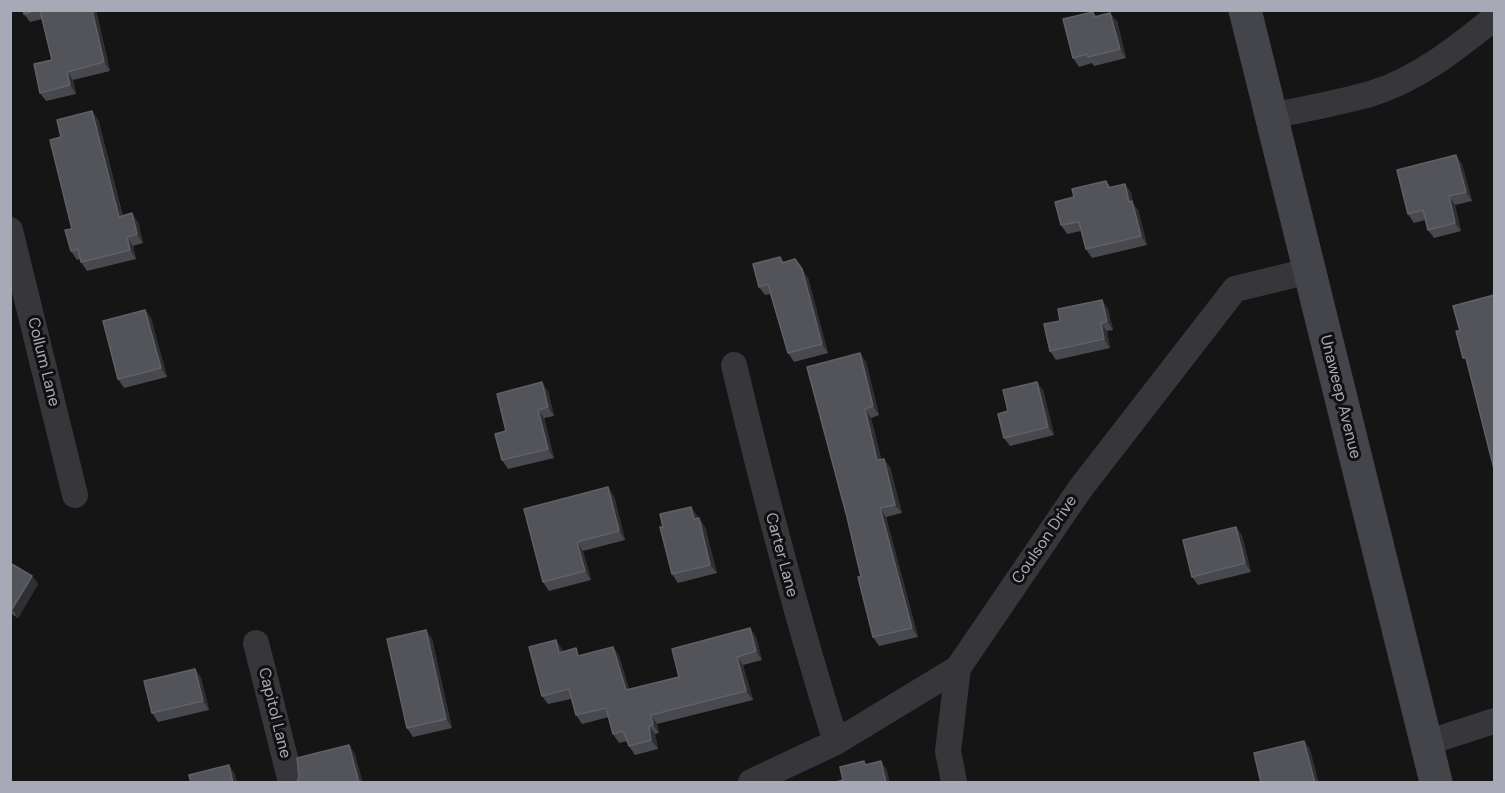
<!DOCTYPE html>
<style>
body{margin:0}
#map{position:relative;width:1505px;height:793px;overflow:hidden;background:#151516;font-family:"DM Sans",sans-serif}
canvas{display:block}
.frame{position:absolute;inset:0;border:12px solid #a7aab6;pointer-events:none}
</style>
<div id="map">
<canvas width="1505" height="793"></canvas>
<div class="frame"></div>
</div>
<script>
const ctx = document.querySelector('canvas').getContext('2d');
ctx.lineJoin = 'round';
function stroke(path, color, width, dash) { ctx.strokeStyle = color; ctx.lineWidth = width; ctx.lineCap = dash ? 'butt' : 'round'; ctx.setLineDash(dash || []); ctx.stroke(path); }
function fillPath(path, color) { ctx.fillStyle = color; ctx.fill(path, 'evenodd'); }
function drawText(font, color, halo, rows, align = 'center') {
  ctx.font = font + ' "DM Sans",sans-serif'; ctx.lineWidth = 6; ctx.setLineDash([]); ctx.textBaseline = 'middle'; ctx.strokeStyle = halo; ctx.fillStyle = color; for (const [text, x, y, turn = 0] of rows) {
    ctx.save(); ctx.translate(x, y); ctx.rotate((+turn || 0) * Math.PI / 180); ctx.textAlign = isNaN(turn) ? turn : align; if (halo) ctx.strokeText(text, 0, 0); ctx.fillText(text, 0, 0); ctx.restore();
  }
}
const street = new Path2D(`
 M1272,116C1304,109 1338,103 1370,94C1417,80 1457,48 1494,18
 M10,230L75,495
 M734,365C764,492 797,618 836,742
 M256,643L291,782
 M1426,743L1494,721
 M751,782L836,742L958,668L1080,489L1235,289L1309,271
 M954,782L948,751L958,668`);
const secondary = new Path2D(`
 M1245,10L1436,782`);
const wall = new Path2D(`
 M23,10H96L110,71L73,80L76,94L46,101L40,93L52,60L42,19L30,22L24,14Z
 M1093,12L1096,16L1117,21L1126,58L1094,66L1092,63L1079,67L1073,58Z
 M98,119L123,216L138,222L143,243L133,246L136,259L87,271L81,262L80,259L77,260L71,251L72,229L61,137Z
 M1462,164L1472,201L1455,205L1461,231L1434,238L1428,230L1425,220L1414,223L1408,214Z
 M1106,181L1111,187L1125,184L1131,193L1133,204L1138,210L1147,245L1092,258L1086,249L1081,231L1067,234L1061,225L1074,197Z
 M780,257L784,262L808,278L828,353L794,362L788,353L770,294L765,295L759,287Z
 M1102,300L1108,309L1113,330L1107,331L1110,348L1056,360L1050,351L1060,321Z
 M145,310L151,318L167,377L124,388L118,379Z
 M860,353L866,362L879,415L871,418L881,459L890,467L902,513L886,517L918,637L879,646L873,637L861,577Z
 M1043,390L1054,435L1010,446L1004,438L1008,411Z
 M548,391L554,416L544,418L554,458L508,469L502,460L506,431Z
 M614,496L625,540L583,551L591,580L549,591L543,582Z
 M697,515L698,518L705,527L717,573L678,583L672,574Z
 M1236,527L1242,536L1251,572L1198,585L1192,577Z
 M10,563L32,576L38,584L18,618L10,613Z
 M750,628L756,637L762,660L743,665L753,700L657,724L659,733L655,734L658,749L635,755L629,746L627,741L619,743L613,734L609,717L582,724L576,715L571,699L548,704L542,696L562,649L563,652L581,656L613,647L619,656L629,689L679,677Z
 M426,630L432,639L452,728L413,737L407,728Z
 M195,669L201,678L209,710L158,722L152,713Z`);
const shadedWall = new Path2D(`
 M92,10H96L110,71L104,62Z
 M1110,13L1117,21L1126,58L1120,49Z
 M67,72L73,80L76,94L70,85Z
 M92,111L98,119L125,225L119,217Z
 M1456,155L1462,164L1472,201L1466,192Z
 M1125,184L1131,193L1133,204L1138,210L1147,245L1141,236L1129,202Z
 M1449,196L1455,205L1461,231L1455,223Z
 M132,213L138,222L143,243L137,234Z
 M127,237L133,246L136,259L130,250Z
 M795,259L808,278L828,353L822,344Z
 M1102,300L1108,309L1113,330L1107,321Z
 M145,310L151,318L167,377L161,368Z
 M1101,323L1107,331L1110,348L1104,339Z
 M860,353L866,362L879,415L873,406Z
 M542,382L548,391L554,416L548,407Z
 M1037,382L1043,390L1054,435L1048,427Z
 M865,409L871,418L884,469L877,460Z
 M538,410L544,418L554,458L548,449Z
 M884,459L890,467L902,513L895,505Z
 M608,487L614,496L625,540L619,531Z
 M691,507L697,515L700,528L694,519Z
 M880,508L886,517L918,637L912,628Z
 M699,518L705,527L717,573L710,565Z
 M1236,527L1242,536L1251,572L1245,563Z
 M577,542L583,551L591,580L585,571Z
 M32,576L38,584L18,618L12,609Z
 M750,628L756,637L762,660L756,651Z
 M426,630L432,639L452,728L446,719Z
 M556,640L562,649L565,662L559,653Z
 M613,647L619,656L632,699L626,690Z
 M737,657L743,665L753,700L746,691Z
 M195,669L201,678L209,710L203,701Z
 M651,715L657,724L659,733L653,725Z
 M649,726L655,734L658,749L651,740Z
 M1304,741L1310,749L1319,783H1315Z
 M349,745L355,754L363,783H359Z
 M881,761L887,770L890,783H886Z
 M229,765L235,774L237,783H233Z`);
const building = new Path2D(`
 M23,10H37L24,14Z
 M40,10H92L104,62L67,72L70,85L40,93L34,64L52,60Z
 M1093,12L1094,17L1110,13L1120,49L1088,57L1087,54L1073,58L1063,19Z
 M92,111L119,217L132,213L137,234L127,237L130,250L81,262L78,249L71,251L65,230L72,229L50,140L61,137L57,120Z
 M1456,155L1466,192L1449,196L1455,223L1428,230L1423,210L1408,214L1397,170Z
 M1106,181L1108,188L1125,184L1129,202L1132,201L1141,236L1086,249L1079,222L1061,225L1055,202L1074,197L1072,189Z
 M780,257L782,263L795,259L802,269L822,344L788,353L768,284L759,287L753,264Z
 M1494,295V469L1466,358H1463L1456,331H1460L1453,306Z
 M1102,300L1107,321L1101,323L1104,339L1050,351L1044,324L1060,321L1058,309Z
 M145,310L161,368L118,379L103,321Z
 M860,353L873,406L865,409L877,460L884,459L895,505L880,508L912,628L873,637L858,577H861L847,517L807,367Z
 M542,382L548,407L538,410L548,449L502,460L495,434L506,431L497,394Z
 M1037,382L1048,427L1004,438L998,414L1008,411L1003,390Z
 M608,487L619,531L577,542L585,571L543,582L524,509Z
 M691,507L694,519L699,518L710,565L672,574L660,527H663L660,514Z
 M1236,527L1245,563L1192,577L1183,540Z
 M10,563L32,576L12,609L10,608Z
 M750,628L756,651L737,657L746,691L651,715L653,725L649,726L651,740L629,746L623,731L613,734L606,708L576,715L569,689L542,696L529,647L556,640L559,653L576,648L578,656L613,647L626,690L679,677L672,649Z
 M426,630L446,719L407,728L387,639Z
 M195,669L203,701L152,713L144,681Z
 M1304,741L1315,783H1261L1254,753Z
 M349,745L359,783H296L299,777L297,758Z
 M864,761L865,765L881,761L886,783H833L843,780L840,767Z
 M229,765L233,783H191L189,775Z`);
const streetNames = [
 ["Collum Lane",43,362,76],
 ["Unaweep Avenue",1340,397,76],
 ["Coulson Drive",1045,540,-56],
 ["Carter Lane",781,555,75],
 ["Capitol Lane",274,713,76]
];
stroke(street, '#36363b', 26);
stroke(secondary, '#44454b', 33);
fillPath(wall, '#48494e');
fillPath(shadedWall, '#2f3033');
fillPath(building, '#525459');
stroke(building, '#606168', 1.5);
drawText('16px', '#a7aab6', '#101011', streetNames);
</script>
